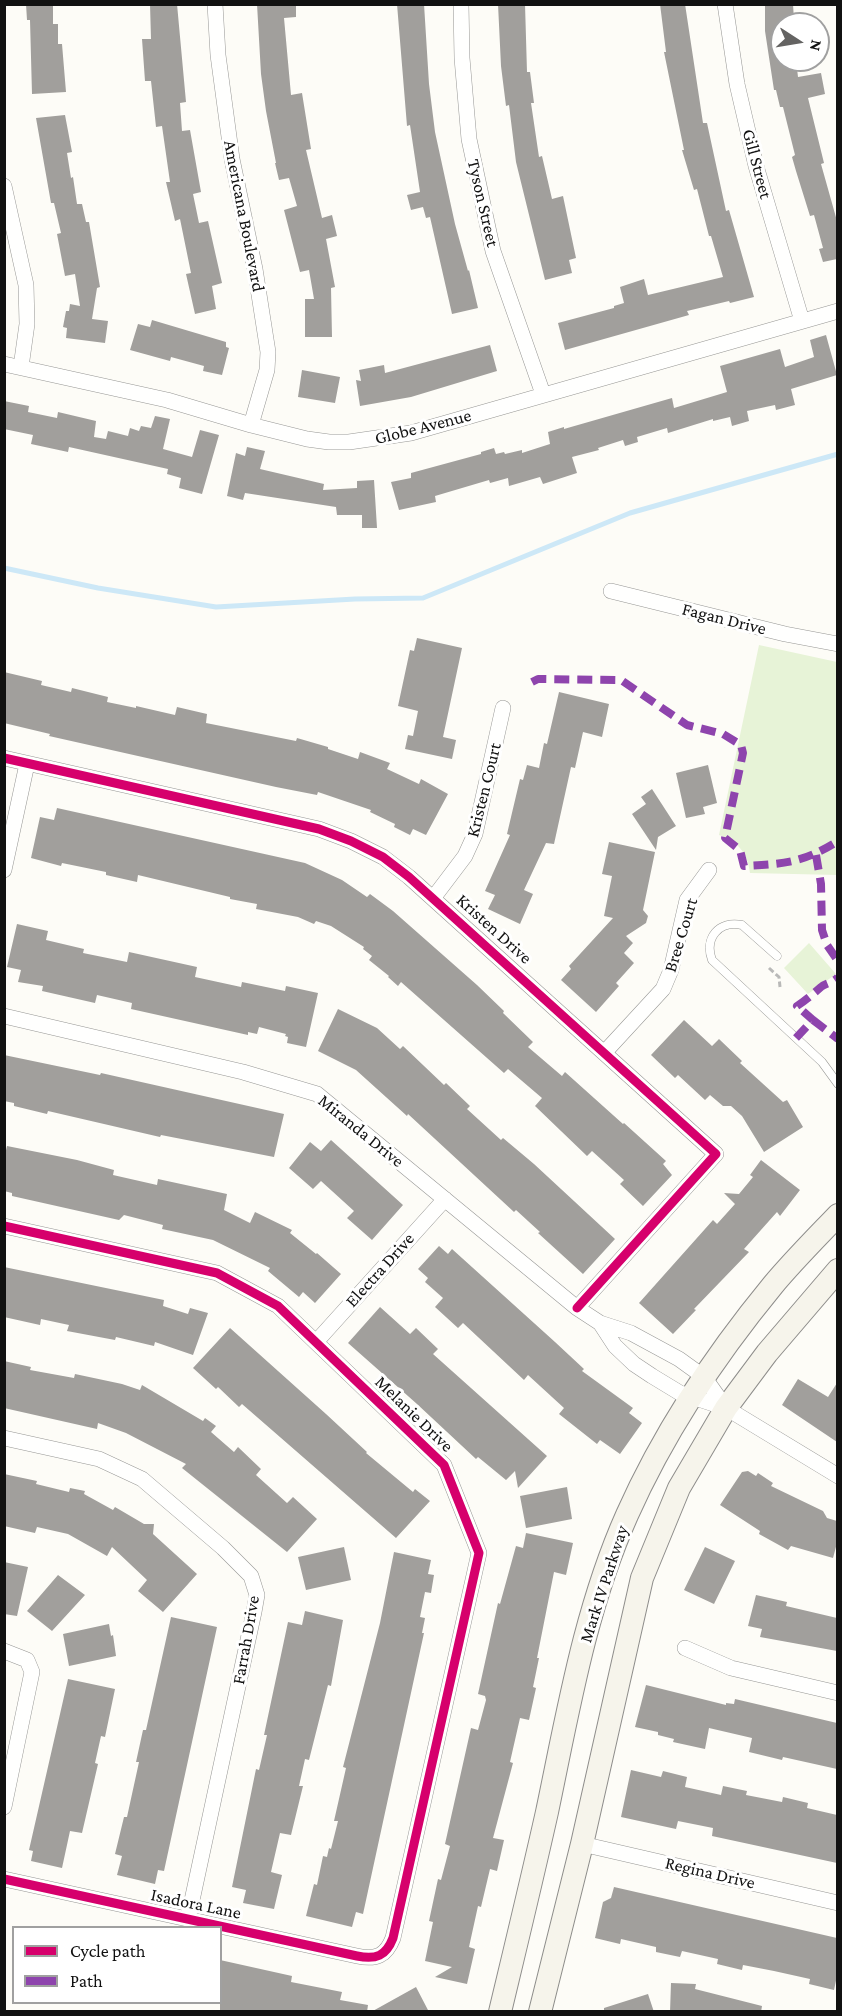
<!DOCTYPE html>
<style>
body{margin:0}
#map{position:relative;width:842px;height:2016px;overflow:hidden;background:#fdfcf7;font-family:"Crimson Pro",serif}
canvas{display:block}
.frame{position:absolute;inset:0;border:6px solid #111;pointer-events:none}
.legend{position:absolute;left:12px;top:1926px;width:210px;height:78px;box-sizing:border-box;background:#fff;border:2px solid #a0a0a0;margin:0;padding:8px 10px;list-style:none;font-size:18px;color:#111}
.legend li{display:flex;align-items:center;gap:12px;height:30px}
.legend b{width:30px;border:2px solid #a0a0a0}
.north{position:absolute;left:770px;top:12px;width:60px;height:60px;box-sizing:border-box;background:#fff;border:2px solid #a0a0a0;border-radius:50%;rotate:102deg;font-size:16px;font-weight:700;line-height:24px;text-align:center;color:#111}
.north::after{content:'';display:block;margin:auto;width:21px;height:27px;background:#646362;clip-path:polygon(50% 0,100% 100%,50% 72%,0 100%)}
</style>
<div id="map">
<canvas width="842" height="2016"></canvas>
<div class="frame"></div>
<ul class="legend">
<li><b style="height:8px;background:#d6006c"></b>Cycle path</li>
<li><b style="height:8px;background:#8e44ad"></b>Path</li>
</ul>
<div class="north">N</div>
</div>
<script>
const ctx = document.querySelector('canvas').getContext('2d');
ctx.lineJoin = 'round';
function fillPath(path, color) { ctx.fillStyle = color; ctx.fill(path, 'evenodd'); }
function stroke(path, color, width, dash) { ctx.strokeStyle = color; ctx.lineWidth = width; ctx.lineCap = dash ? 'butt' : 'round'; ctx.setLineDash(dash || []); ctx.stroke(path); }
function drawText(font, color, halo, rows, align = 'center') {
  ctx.font = font + ' "Crimson Pro",serif'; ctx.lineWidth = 6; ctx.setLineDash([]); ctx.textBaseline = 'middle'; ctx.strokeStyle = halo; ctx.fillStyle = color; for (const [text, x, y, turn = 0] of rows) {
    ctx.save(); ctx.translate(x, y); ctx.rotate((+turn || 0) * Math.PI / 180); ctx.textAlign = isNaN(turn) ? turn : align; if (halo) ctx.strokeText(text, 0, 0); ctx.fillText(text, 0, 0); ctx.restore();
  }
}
const green = new Path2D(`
 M759,645L837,662V875L750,873C748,854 738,841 719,835Z
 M809,943L836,974L808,994L784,968Z`);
const stream = new Path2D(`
 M4,568L98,588L216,607L355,599L423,598L630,513L838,454`);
const building = new Path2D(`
 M26,4H53V24H58V44H62L66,92L32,94L30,20H27Z
 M150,4H177L186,102L180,103L182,131L190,130L201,192L193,194L199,223L208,221L222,283L212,286L216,309L195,314L186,274L191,273L180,219L175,221L166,182H170L162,126L156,127L151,81H145L142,39H151Z
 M257,4H296V17L284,18L291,95L302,93L311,149L306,150L322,218L332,215L337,236L326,239L335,287L331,288L332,337H305V299H314L309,270L300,272L284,210L297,206L289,178L279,180L275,163H276L266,111L261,74Z
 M397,4H424L429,84L435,132L455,224L468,271L469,270L478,308L452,314L430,217L426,218L423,207L411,210L407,195L420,192L410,125L407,126Z
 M498,4H525L527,72H530L534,103H531L539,157L542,156L552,199L563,196L576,258L569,260L572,273L545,280L516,162L509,105L506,106L501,66Z
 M660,4H685L703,123H707L726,211L729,210L754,297L730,303L729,301L687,311L689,315L565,350L558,323L614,308V306L624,303L620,287L644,279L648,295L723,277L711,236H709L697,189L694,190L682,150H684L664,52H666Z
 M765,4H793L794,20L782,21V60H796L798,77L821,73L825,94L808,98L824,163L821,164L837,221V259L823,262L819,249L823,248L814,215L810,216L796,171L792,157L795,155L783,107H780L776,90H774L765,31Z
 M65,115L72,152L67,153L71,178L73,177L77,204H82L86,222H89L100,287L97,288L92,319L108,321L105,343L66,338L67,328L63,327L66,311H69L70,304L80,306L75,274L65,276L57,234L61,233L54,203H51L36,118Z
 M152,320L226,342V347L229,348L222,375L203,371L204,366L171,357L170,361L130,350L138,324L150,327Z
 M826,335L837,375L791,389L795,405L776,410L775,405L747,411L749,421L732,426L730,417L713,421V419L668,433L667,428L637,437L638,442L625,446L623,440L598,448L599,450L572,457L577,473L543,484L540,477L509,486L508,478L490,483L489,480L435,496L436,502L399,510L391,482L411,478V473L481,454V452L494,448L496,454L504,452L505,454L522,450V453L550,444L548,432L564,427V429L672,398L674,408L727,392L720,366L780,349L785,367L814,357L810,340Z
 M490,345L497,371L411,397L360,406L356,380L361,381L359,370L384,365L385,373Z
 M302,370L340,377L335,403L298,397Z
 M4,401L29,406L28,412L57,418L58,412L96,421L94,437L106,439L108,431L128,436L130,428L139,431L141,426L151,428L155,416L170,419L163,449L192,457L200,430L219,435L202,494L179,488L181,478L167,474L168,469L69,447L68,452L31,444L33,435L4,429Z
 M247,447L265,451L260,469L324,484L323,490L357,488V481L374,480L377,528H362V515H337L336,507L245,493L243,500L227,496L236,453L245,456Z
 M417,638L462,648L443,737L456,740L452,759L405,749L408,735L413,736L418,711L398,706L410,650L414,651Z
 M4,672L42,681L41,685L71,692L72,688L108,697L107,702L136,708V706L175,715L177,707L207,714L206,723L296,741L297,738L328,747V749L358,759L360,752L390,763L387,769L419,784L421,779L448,794L426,835L413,829L410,835L394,827L395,824L370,812L371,810L318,792L317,795L276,787L49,736L50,734L4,723Z
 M559,692L609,704L602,737L583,732L575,768L571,767L554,844L546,843L524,890L533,894L520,924L488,909L495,895L485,891L510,835L507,834L520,779L523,780L527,765L539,768L544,743L547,744Z
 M708,765L717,803L703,807L705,814L686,818L676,773Z
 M652,789L676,826L658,837L656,850L632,814L646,804L641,797Z
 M57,808L305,863L342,880L367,897L370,894L393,911L477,985L504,1011L503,1013L533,1042L528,1047L562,1076L565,1072L623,1124L624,1123L666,1161L663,1164L672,1175L643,1206L620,1184L624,1180L592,1151L587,1156L535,1106L542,1098L508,1069L504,1073L401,982L398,986L388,977L389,976L369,960L372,956L363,949L364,947L331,926L316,921L314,924L298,917L256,909L257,904L230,899V897L138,875L137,882L106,875V872L62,863L61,866L31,858L40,817L54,820Z
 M609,842L655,852L643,910L648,916L646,923L626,936L633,943L624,953L634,963L616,983L619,986L596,1012L561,980L571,969L569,966L613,918L604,916L612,876L602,874Z
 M17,924L48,931L46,940L84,949L83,953L127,962L129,952L197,967L195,977L241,987L242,982L285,991L286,986L318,993L306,1047L287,1043L288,1037L285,1036L286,1034L259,1027L257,1034L248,1032V1035L131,1009L132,1003L97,995L95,1003L42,991L43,986L18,982L21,970L7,967Z
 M338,1009L377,1028L400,1049L403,1046L444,1085L446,1083L470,1106L467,1109L501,1140L503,1138L534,1164L615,1239L583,1274L538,1233L540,1232L516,1210L514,1212L408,1114L407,1116L356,1070L318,1051Z
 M684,1020L712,1046L719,1039L742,1061L740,1063L783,1102L787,1100L803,1127L764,1152L742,1116L731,1106H723L710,1095L705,1100L678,1075L675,1078L651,1055Z
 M4,1055L100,1075L101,1073L284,1114L274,1157L161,1135L160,1137L48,1111L47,1114L14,1106V1103L4,1101Z
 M331,1140L403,1205L372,1240L347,1218L354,1211L321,1181L313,1189L289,1168L310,1142L321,1151Z
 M7,1146L77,1160L114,1170L113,1175L157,1185L158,1179L227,1194L224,1210L250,1223L255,1212L292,1230L290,1233L316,1254L317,1253L341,1274L315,1303L303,1292L299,1297L268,1271L270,1268L213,1240L162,1229L163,1225L124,1215L119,1220L12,1196V1193L4,1191V1159Z
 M761,1160L800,1190L780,1216L777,1212L744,1249L749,1252L694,1309L696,1310L673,1334L639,1303L713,1220L717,1224L735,1204L724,1193L739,1194L753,1177L750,1175Z
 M439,1246L448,1254L452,1249L555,1342L584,1369L582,1371L633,1408L629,1413L642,1423L620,1454L600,1440L597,1444L559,1414L564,1408L528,1375L524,1380L463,1323L458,1328L435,1307L443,1298L425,1282L428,1278L418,1269Z
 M4,1267L164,1300L163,1306L188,1314L190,1308L208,1313L193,1355L155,1342L154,1346L116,1337L115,1340L67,1331L69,1325L41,1319L40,1325L4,1317Z
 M380,1307L410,1334L416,1328L438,1349L433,1354L547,1456L518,1488L515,1471L506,1480L478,1457L476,1459L417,1404L348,1343Z
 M230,1328L326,1414L367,1452L366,1453L413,1492L415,1489L430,1501L396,1538L242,1404L239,1407L218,1387L216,1389L193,1368Z
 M4,1361L31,1367L30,1370L74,1378L75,1374L122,1384L140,1390L142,1385L203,1421L205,1418L216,1426L211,1432L234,1452L238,1447L261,1469L256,1475L287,1503L293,1497L317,1519L287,1552L182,1468L186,1464L126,1433L98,1423L97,1429L4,1408Z
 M798,1379L828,1397L837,1383V1442L782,1405Z
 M748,1471L756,1476L758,1473L773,1483L771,1486L823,1511L827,1518L837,1521V1543L833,1558L791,1546L788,1550L759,1534L760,1531L720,1505L742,1472Z
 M4,1474L37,1481L36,1484L69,1492L70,1488L85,1491L84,1494L113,1510L115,1507L144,1524H154L153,1534L197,1574L163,1612L138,1591L147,1580L112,1547L107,1556L68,1534L37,1527L35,1533L4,1526Z
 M567,1487L572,1519L526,1528L520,1496Z
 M526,1533L573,1543L566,1575L554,1572L537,1658H539L533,1687L536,1688L529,1720L520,1718L510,1762L513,1763L493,1838L504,1840L497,1871L490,1869L481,1907L478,1906L469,1947L475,1949L467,1984L435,1977L452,1967L425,1961L433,1922L429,1921L438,1879L441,1880L450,1846L445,1844L471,1728L478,1730L486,1700L485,1696L478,1694L498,1603L500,1604L516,1546L523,1548Z
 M344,1547L351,1580L306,1590L298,1557Z
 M705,1547L735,1561L714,1604L684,1590Z
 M394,1552L431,1560L428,1574L434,1575L431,1593L425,1592L420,1617L425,1618L422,1633H424L363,1914L356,1912L352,1927L306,1916L314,1884L317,1885L323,1856L327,1857L329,1848L331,1849L338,1821H334L346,1768L343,1767L380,1623Z
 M4,1562L28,1567L17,1616L4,1614Z
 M58,1575L85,1595L52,1631L27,1611Z
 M756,1595L787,1602L786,1606L837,1618V1651L760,1637L762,1629L748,1626Z
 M305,1611L343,1620L331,1686L328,1685L309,1760L305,1759L299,1786H303L291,1835L280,1833L271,1872L282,1875L274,1909L243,1903L246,1890L232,1887L256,1769L259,1770L267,1735H264L288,1622L302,1625Z
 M171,1617L217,1627L164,1871L158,1870L155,1884L117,1875L122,1856L115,1854L124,1817H127L139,1762H136L143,1730H146Z
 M109,1624L111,1636L113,1635L116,1656L69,1666L63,1634Z
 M68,1679L115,1689L105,1737L101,1736L95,1763L98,1764L82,1833L70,1831L62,1868L31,1861L33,1851L29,1850Z
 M646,1685L726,1705V1703L734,1704L735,1699L837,1723V1769L783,1757L782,1760L749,1752L752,1738L709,1728L705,1749L673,1742L674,1739L658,1735V1732L635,1727Z
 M631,1770L661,1777L663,1771L687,1777L685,1787L721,1795L723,1786L747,1791L746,1795L782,1802L783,1797L808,1803L807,1808L837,1815V1863L712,1836L713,1828L678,1821L676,1829L621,1817Z
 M614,1887L837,1938V1976L834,1990L809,1984L810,1979L774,1971L743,1965L742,1970L717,1964L718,1959L682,1951L680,1957L656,1952V1947L621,1939L620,1944L595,1938L603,1902L611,1898Z
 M220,1960L292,1976L291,1982L342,1992L340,2000L368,2005L367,2012H220Z
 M671,1983L696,1984L695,1989L762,2006L761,2012H670Z
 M416,1987L429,2012H371Z
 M648,1994L654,2012H604V2008Z`);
const path = new Path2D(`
 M769,968L779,977L780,987`);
const lane = new Path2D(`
 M777,956L742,925C719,920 704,938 712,960L822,1062L838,1084`);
const street = new Path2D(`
 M215,4L218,55L232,159L255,269L268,352L267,370L251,425
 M461,4L462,58L469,139L493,251L543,394
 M725,4L737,84L756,166L802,321
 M4,186L26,285L27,324L21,367
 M4,364L167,400L251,425L307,439L329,442H349L411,433L838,311
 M611,591L785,634L838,644
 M4,758L319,829L351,841L383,857L409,877L716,1154L577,1308
 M4,870L27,764
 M434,897L465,856L475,834L503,708
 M4,1016L243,1072L317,1094L577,1308L600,1323L631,1333L679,1359L704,1377L726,1408
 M604,1053L663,989L671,970L687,900L709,870
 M4,1226L217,1273L278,1306L444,1465L479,1553L393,1938C386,1956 376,1960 357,1956L4,1879
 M600,1323L615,1346L634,1364L652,1376L680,1393L726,1408L838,1476
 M316,1342L445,1199
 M4,1438L99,1459L142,1479L223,1548L251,1576L257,1595L254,1612L188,1919
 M685,1648L731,1668L838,1693
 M4,1651L27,1660L32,1672L4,1807
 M582,1844L838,1903`);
const secondary = new Path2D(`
 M500,2012C516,1945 532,1879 547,1812C568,1712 585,1609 627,1515C663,1434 717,1353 773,1285C793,1261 816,1238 838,1215
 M540,2012L582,1844L642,1578L679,1488L726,1408L767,1353L838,1270`);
const quiet = new Path2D(`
 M532,682L538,679L621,680L687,725L723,734L741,745L743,753L725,838L740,850L744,866C784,864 803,863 838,841
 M816,855L821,884L822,930L827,945L838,961
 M813,1020L838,1039
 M796,1038L813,1020L797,1006C806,1000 813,994 821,987C826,983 833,983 838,977`);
const cycleway = new Path2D(`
 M4,758L319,829L351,841L383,857L409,877L716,1154L577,1308
 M4,1226L217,1273L278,1306L444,1465L479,1553L393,1938C386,1956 376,1960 357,1956L4,1879`);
const streetNames = [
 ["Gill Street",757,164,75],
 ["Tyson Street",483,203,77],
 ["Americana Boulevard",244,216,79],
 ["Globe Avenue",423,427,-14],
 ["Fagan Drive",724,619,14],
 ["Kristen Court",484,790,-76],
 ["Kristen Drive",494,929,42],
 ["Bree Court",681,935,-73],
 ["Miranda Drive",361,1131,39],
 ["Electra Drive",380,1270,-48],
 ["Melanie Drive",414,1414,44],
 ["Mark IV Parkway",604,1584,-72],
 ["Farrah Drive",246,1640,-80],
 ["Regina Drive",710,1873,13],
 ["Isadora Lane",196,1904,12]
];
fillPath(green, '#e7f3d7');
stroke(stream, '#cde8f7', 5);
fillPath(building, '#a19f9c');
stroke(lane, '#979795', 9);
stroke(street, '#979795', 16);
stroke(secondary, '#8e8d8b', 24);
stroke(path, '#b9b9b8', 3, [6, 3]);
stroke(lane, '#fffffe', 8);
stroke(street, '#fffffe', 15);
stroke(secondary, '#f6f4eb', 22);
stroke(quiet, '#8e44ad', 8, [15, 8]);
stroke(cycleway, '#d6006c', 9);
drawText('18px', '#111', '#fff', streetNames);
</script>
